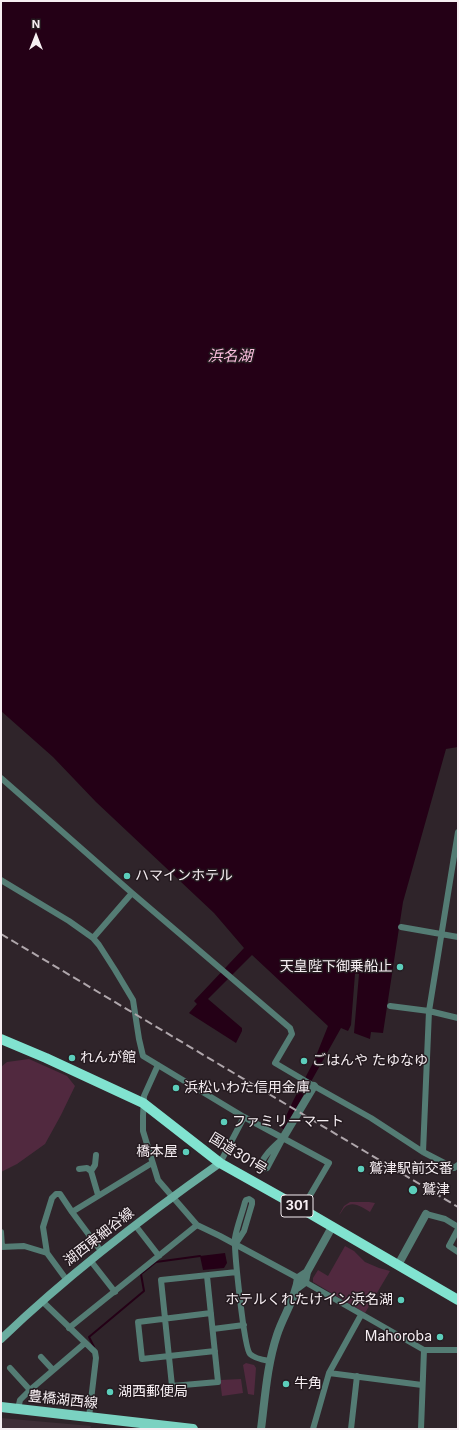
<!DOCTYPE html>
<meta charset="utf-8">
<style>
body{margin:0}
#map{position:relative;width:459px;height:1430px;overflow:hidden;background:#2f242a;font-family:Inter,sans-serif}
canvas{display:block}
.frame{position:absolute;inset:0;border:2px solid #f6eef2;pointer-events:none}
.north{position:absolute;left:16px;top:16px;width:40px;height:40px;-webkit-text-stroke:3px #251b20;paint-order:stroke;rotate:0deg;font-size:11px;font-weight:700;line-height:16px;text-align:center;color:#f6eef2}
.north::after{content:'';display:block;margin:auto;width:14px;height:18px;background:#f6eef2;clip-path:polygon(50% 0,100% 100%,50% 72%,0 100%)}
</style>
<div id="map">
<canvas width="459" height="1430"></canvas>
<div class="frame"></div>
<div class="north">N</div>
</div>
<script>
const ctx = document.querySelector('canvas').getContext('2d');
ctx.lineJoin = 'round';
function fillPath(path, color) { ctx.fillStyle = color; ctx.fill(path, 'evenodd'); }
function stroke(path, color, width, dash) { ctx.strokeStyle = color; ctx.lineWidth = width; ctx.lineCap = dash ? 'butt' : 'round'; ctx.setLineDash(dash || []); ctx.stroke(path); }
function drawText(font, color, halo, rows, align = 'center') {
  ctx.font = font + ' Inter,"Noto Sans JP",sans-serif'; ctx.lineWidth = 3; ctx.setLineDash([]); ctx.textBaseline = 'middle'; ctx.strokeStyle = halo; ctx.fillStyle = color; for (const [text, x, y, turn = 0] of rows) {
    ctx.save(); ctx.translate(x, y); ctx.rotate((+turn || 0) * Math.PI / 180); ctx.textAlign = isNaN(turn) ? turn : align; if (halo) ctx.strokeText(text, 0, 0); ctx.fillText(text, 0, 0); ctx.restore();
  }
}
const built = new Path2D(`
 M1,1418L91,1426L90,1429H1Z`);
const green = new Path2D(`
 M29,1059L67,1076L75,1086L61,1115L45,1144L17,1164L1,1172V1067L7,1062Z
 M350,1202H369L375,1203L370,1212C363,1208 353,1200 345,1207C343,1209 341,1213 339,1215L344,1206Z
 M345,1246L354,1251L365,1262L379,1268L390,1271L365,1313L313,1282V1278L318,1270L328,1276Z
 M246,1363L254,1365L256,1368L254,1395L248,1394L243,1365Z
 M241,1379L243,1393L222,1396L220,1380Z`);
const water = new Path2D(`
 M1,1H458V747L446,749L403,902L383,1033L371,1032L370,1039L354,1033L359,974H355L351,1025L348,1031L341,1028L284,1130L281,1127L293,1101L314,1061L328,1026L252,955L208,999L242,1028V1031L236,1043L189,1013L197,1004L194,1001L244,948L214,913L96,802L53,757L1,711Z
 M225,1253L227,1263L224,1268L203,1270L200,1256Z`);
const stream = new Path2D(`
 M94,1347L89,1337L144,1291L141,1274L156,1262L200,1256`);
const minor = new Path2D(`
 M1,778L132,893L290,1028L292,1034L275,1063L314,1086L371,1118L423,1152L454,1168L458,1165
 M1,880L69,921L93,938L99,945L115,970L133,1000L139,1039L143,1056L244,1117L329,1163L302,1209
 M401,927L458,937
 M93,938L132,893
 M390,1006L429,1011L458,1018
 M158,1065L144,1096L143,1116V1131L158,1180L197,1225L220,1236L298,1278
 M283,1138L267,1168L263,1169L260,1167C263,1155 275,1146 283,1138Z
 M423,1152L429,1011L458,832
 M96,1155L95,1165L91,1171L98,1195
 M220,1163L244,1117
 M79,1169L87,1168L91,1171
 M426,1214L445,1219L458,1227
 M135,1225L159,1256
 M458,1229L449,1246L458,1252
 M1,1232L2,1247
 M235,1245L244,1231L252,1204V1201L249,1199L246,1200L245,1202C242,1214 237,1226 235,1238C234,1250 244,1348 250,1354C255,1359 264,1360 270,1361
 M1,1247L24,1246L47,1253
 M101,1251L72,1212L152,1163
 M90,1260L115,1292
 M207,1276L218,1382L172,1386L161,1280L237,1272
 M66,1279L47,1253L43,1227L52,1198L56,1194H60L72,1212
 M305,1282L424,1350H458
 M42,1301L95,1352L96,1358L89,1417
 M211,1313L138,1322L142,1359L215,1351
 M69,1328L197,1225
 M213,1329L244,1325
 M41,1357L53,1370
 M10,1368L30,1390
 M329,1373L422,1385
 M18,1409L20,1400L30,1390L85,1343
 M313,1429L329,1373L361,1315
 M351,1429L357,1376
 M421,1429L424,1350`);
const tertiary = new Path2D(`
 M283,1138L314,1086
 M398,1265L426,1214
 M297,1288L305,1282L307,1272L332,1227
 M261,1429C265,1398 267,1365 277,1335C283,1316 296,1298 298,1278L307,1272`);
const secondary = new Path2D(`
 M1,1339C69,1274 143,1217 220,1163`);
const primary = new Path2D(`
 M1,1407L193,1429`);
const trunk = new Path2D(`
 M1,1039L46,1058L143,1103L220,1163L302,1209L458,1300`);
const rail = new Path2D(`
 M1,934L458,1207`);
const markers = [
 [127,876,4,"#5ccebb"],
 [400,967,4,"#5ccebb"],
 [72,1058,4,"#5ccebb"],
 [304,1061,4,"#5ccebb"],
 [176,1088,4,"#5ccebb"],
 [224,1122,4,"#5ccebb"],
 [186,1152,4,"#5ccebb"],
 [361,1169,4,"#5ccebb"],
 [413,1190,5,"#5ccebb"],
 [401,1300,4,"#5ccebb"],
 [440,1337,4,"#5ccebb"],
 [286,1384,4,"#5ccebb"],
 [110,1392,4,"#5ccebb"]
];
const shields = [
 [297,1206,32]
];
const shieldNames = [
 ["301",297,1206]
];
const poiNames = [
 ["ハマインホテル",135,876],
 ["天皇陛下御乗船止",392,967,"right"],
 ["れんが館",80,1058],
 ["ごはんや たゆなゆ",312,1061],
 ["浜松いわた信用金庫",184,1088],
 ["ファミリーマート",232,1122],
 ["橋本屋",178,1152,"right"],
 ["鷲津駅前交番",369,1169],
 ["鷲津",422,1190],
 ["ホテルくれたけイン浜名湖",393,1300,"right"],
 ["Mahoroba",432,1337,"right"],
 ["牛角",294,1384],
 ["湖西郵便局",118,1392]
];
const streetNames = [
 ["国道301号",238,1154,32],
 ["湖西東細谷線",99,1237,-38],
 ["豊橋湖西線",63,1400,6]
];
const waterNames = [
 ["浜名湖",230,356]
];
fillPath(built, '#3f2e37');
fillPath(green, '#51293f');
fillPath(water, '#240016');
stroke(stream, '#240016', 2);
stroke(minor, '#547c74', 6);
stroke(tertiary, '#547c74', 8);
stroke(secondary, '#6aada0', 8);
stroke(primary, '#7ad2c1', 10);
stroke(trunk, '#81e3d0', 10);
stroke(rail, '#afa6ab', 2, [8, 4]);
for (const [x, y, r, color] of markers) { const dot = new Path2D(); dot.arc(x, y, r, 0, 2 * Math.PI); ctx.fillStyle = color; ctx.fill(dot); stroke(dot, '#251b20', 1.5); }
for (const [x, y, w] of shields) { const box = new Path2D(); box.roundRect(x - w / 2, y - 11, w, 22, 3); ctx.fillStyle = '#251b20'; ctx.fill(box); stroke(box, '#f6eef2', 1); }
drawText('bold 13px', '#f6eef2', null, shieldNames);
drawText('14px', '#f6eef2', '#251b20', poiNames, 'left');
drawText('14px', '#f6eef2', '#251b20', streetNames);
drawText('italic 15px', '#fcbfdf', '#251b20', waterNames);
</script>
